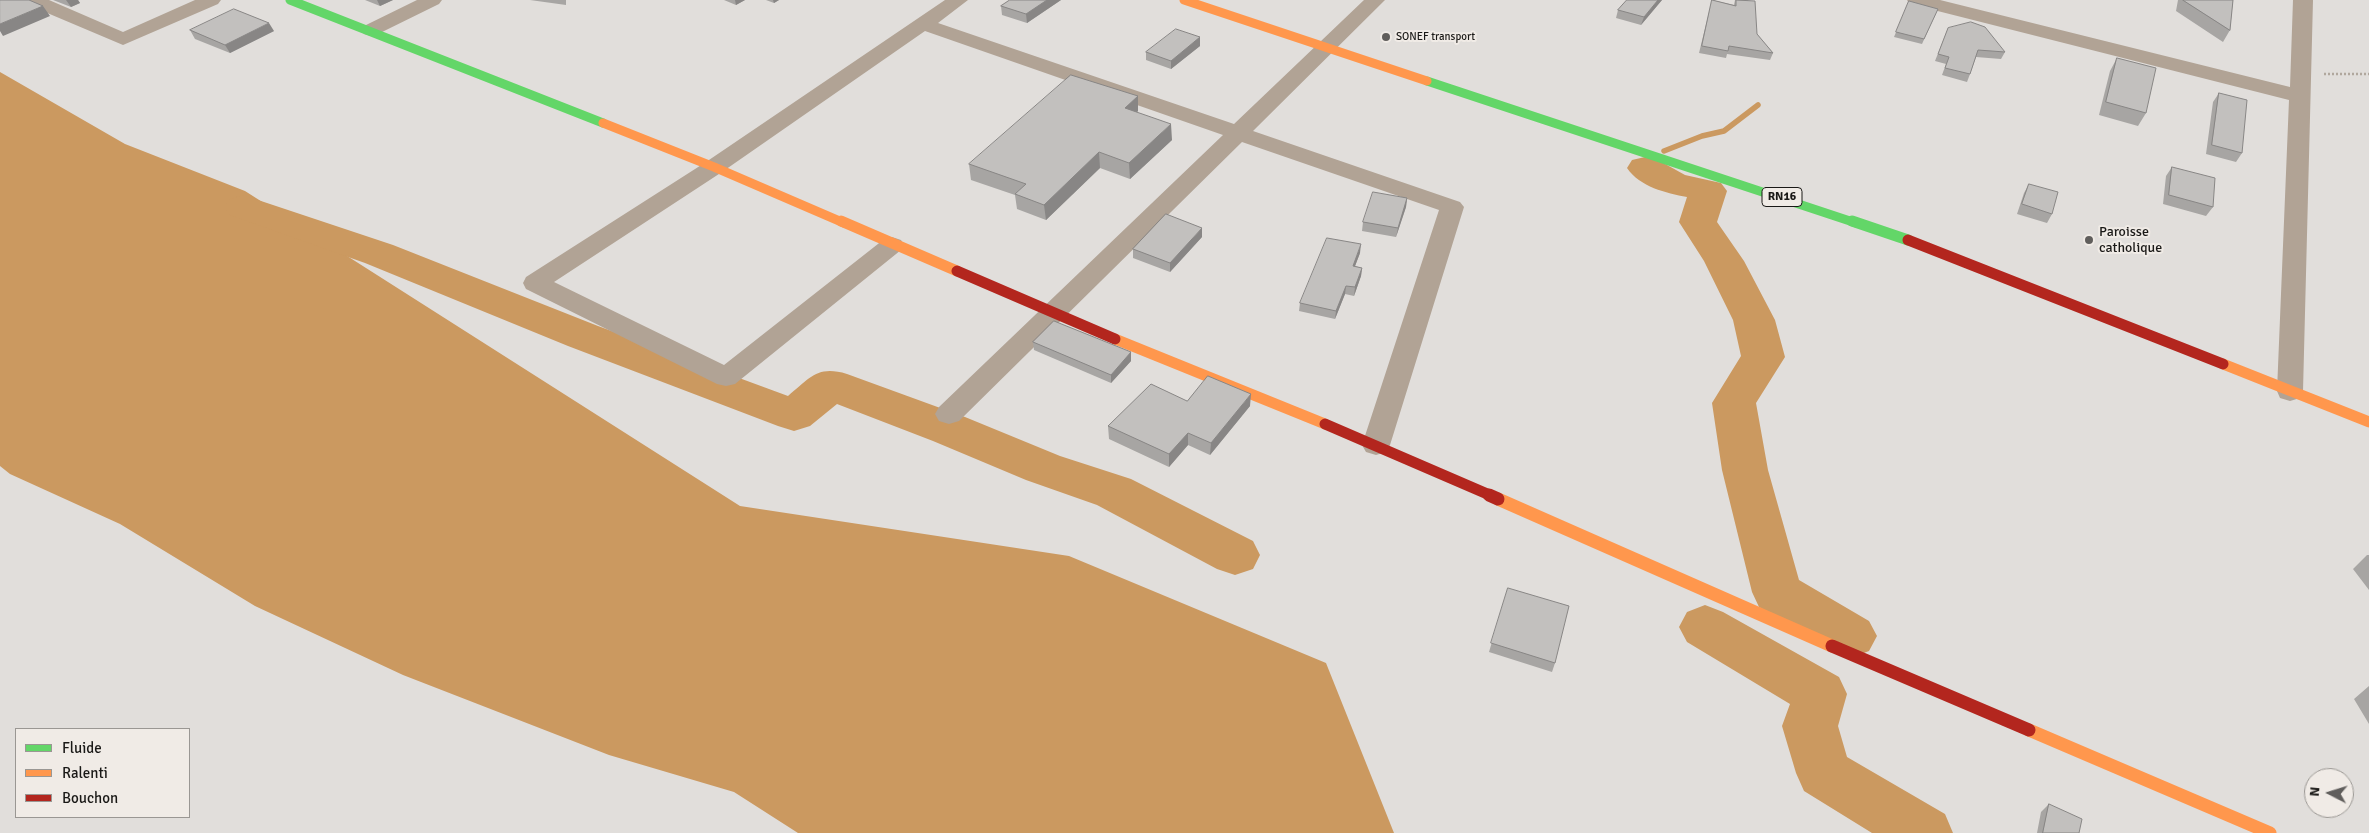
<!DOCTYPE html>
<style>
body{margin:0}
#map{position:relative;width:2369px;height:833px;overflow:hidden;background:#e1dedb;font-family:Signika,sans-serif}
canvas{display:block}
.legend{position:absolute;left:15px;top:728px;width:175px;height:90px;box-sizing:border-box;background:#f0ebe6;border:1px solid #9a9793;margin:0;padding:6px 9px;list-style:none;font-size:15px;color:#1a1917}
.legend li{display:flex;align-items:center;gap:10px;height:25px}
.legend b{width:25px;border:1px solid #9a9793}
.north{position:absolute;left:2304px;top:768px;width:50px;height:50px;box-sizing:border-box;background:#f0ebe6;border:1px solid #9a9793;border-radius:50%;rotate:275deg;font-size:14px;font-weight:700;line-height:20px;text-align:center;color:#1a1917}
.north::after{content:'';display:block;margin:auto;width:18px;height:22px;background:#605e5c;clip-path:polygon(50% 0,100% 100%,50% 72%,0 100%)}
</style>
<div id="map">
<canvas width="2369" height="833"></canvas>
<ul class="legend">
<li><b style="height:6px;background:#63d668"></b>Fluide</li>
<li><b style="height:6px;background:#ff974d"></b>Ralenti</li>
<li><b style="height:6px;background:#b3261e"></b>Bouchon</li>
</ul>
<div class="north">N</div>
</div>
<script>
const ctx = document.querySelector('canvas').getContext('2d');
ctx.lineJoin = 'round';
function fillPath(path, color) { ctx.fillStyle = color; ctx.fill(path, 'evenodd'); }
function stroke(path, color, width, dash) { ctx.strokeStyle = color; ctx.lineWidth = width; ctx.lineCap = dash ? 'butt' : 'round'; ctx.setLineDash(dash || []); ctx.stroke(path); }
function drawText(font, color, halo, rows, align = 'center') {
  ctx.font = font + ' Signika,sans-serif'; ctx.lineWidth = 4; ctx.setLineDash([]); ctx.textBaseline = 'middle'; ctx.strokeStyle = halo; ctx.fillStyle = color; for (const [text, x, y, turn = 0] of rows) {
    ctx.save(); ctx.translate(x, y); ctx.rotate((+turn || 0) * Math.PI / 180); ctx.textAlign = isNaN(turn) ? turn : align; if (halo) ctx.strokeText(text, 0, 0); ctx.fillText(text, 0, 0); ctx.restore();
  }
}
const water = new Path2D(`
 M0,72L125,144L245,191L740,506L1069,556L1326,663L1394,833H798L734,792L609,755L403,675L255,606L120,524L10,474L0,466Z`);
const stream = new Path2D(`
 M1664,151L1702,136L1724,131L1758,105`);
const river = new Path2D(`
 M1645,157L1658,160L1685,175L1721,183L1727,191L1717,222L1744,261L1775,320L1785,357L1756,403L1768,470L1799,580L1869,621L1877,636L1869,651L1851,658L1833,651L1759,607L1752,592L1722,470L1712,403L1741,356L1733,320L1704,261L1679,222L1687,197C1666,193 1640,187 1627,168L1632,160Z
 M243,195L393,245L598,326L788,396C810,378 817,365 847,374L965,417L1060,456L1131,479L1253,541L1260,555L1253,569L1235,575L1217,569L1097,505L1026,480L933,441L837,404L810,426L794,431L778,426L568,346L365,263L230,215L224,207L230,199Z
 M1705,605L1723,612L1839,677L1847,694L1838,726L1847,757L1945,814L1953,833H1872L1804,791L1796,773L1782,726L1790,704L1687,642L1679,627L1687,612Z`);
const path = new Path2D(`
 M2324,74H2369`);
const street = new Path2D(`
 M23,0H49L123,32L195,0H221L218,4L123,45L26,4Z
 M417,0H442L439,4L378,34L371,36L364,34L361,30L364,26Z
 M945,0H968L938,23L1234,124L1364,0H1385L1253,131L1460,202L1464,207L1390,445L1386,452L1376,455L1366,452L1362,445L1439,210L1242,142L959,421L949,424L939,421L935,414L939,407L1223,135L925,31L722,172L554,282L724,365L883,240L892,237L901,240L904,245L901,250L735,384L726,386L717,384L526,289L523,283L526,277L706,162Z
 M1907,0H1940L2290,87L2293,0H2313L2303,391L2300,398L2290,401L2280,398L2277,391L2289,100L1910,4Z`);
const fastFar1 = new Path2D(`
 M290,0L603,123
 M1427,81L1856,223`);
const fast = new Path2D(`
 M1852,221L1908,240`);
const slowFar2 = new Path2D(`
 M1184,0L1427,81
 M603,123L714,167L844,223`);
const slowFar1 = new Path2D(`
 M841,221L957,271
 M1115,339L1325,424
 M2223,364L2369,422`);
const slow = new Path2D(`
 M1498,499L1832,646
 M2029,730L2270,833`);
const jamFar1 = new Path2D(`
 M1908,240L2223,364
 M957,271L1115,339
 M1325,424L1492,496`);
const jam = new Path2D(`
 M1489,495L1498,499
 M1832,646L2029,730`);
const wall = new Path2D(`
 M53,0H78L80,3L71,7Z
 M365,0H393L380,6Z
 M530,0H566V5Z
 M724,0H745L736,5Z
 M766,0H779L774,3Z
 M1010,0H1061L1027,23L1002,15L1001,6Z
 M1627,0H1662L1641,25L1616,18L1618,10Z
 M1712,0L1734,5L1735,0H1748L1757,34L1773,53L1770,60L1727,54L1726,58L1699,53Z
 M2178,0H2233L2230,30L2223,42L2176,11Z
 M1909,1L1938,9L1922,44L1894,37Z
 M1948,28L2005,52L2001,59L1976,57L1970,74L1967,82L1942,75L1946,64L1935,61Z
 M190,30L274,31L230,53L195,39Z
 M1200,37V46L1171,69L1146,60V52Z
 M2117,58L2146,113L2138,126L2099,115L2110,71Z
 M2219,93L2242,153L2236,162L2206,154L2213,102Z
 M1138,96V111L1137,112L1172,140L1130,179L1100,168L1046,220L1017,209L1015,195L971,180L969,164Z
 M2172,167L2213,207L2206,216L2163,204L2166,176Z
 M2029,184L2052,214L2047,223L2017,214L2024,193Z
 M1407,198L1406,207L1396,237L1362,231L1363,222Z
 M1202,237L1170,272L1133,258V249Z
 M1360,253L1355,266L1362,268L1361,276L1354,296L1345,294L1335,319L1299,311L1300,303Z
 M1033,342L1131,352V361L1111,383L1034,350Z
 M1187,401L1250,406L1210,455L1188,445L1169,467L1109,439L1108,426Z
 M2367,555H2369V590L2353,569Z
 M1508,588L1555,663L1552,672L1489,652Z
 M2369,686V724L2354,699Z
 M2049,804L2079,833H2037L2041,812Z`);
const shadedWall = new Path2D(`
 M66,0H78L80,3L71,7Z
 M377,0H393L380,6Z
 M735,0H745L736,5Z
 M773,0H779L774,3Z
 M1047,0H1061L1027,23L1026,14Z
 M1658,0H1662L1641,25L1644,17Z
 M43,6L50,16L3,36L0,31V24Z
 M269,23L274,31L230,53L225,45Z
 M1200,37V46L1171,69V61Z
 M1138,96V111L1125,123V108Z
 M1171,124L1172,140L1130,179L1129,163Z
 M1099,152L1100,168L1046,220L1044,205Z
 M1407,198L1406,207L1396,237L1398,228Z
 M1202,228V237L1170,272V263Z
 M1361,244L1360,253L1352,274L1353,266Z
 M1362,268L1361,276L1354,296L1355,287Z
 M1346,286L1345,294L1335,319L1336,311Z
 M1131,352V361L1111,383V375Z
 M1251,394L1250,406L1210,455L1211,443Z
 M1188,433V445L1169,467V454Z`);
const building = new Path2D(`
 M0,0H29L43,6L0,24Z
 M1010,0H1047L1026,14L1001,6Z
 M1627,0H1658L1644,17L1618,10Z
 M1712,0L1736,6V0L1755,1L1757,34L1773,53L1729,46L1728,51L1702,46Z
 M2183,0H2233L2230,30Z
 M1909,1L1938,9L1924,39L1896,32Z
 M234,9L269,23L225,45L190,30Z
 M1971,22L1985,27L2005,52L1978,50L1970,74L1945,68L1949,57L1938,54L1948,28Z
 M1176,29L1200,37L1171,61L1146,52Z
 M2117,58L2156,68L2146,113L2106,102Z
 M1071,75L1138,96L1125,108L1171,124L1129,163L1099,152L1044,205L1015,194L1026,184L969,164Z
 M2219,93L2247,100L2242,153L2212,145Z
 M2172,167L2215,178L2213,207L2169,195Z
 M2029,184L2058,192L2052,214L2022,204Z
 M1373,192L1407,198L1398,228L1363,222Z
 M1166,214L1202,228L1170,263L1133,249Z
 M1327,238L1361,244L1353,266L1362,268L1355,287L1346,286L1336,311L1300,303Z
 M1054,321L1131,352L1111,375L1033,342Z
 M1208,376L1251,394L1211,443L1188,433L1169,454L1108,426L1151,384L1187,401Z
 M1508,588L1569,606L1555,663L1491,643Z
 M2049,804L2082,819L2079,833H2043Z`);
const markers = [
 [1386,37,5,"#605e5c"],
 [2089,240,5,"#605e5c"]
];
const farPoinames = [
 ["SONEF transport",1396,37]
];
const shields = [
 [1782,197,40]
];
const shieldNames = [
 ["RN16",1782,197]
];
const poiNames = [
 ["Paroisse",2099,232],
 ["catholique",2099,248]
];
fillPath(water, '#cb9960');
stroke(stream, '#cb9960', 5.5);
fillPath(river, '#cb9960');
stroke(path, '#b0a79d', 2.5, [2, 2]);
fillPath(street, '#b1a395');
stroke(fastFar1, '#63d668', 9);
stroke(fast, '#63d668', 11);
stroke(slowFar2, '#ff974d', 9);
stroke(slowFar1, '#ff974d', 11);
stroke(slow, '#ff974d', 13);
stroke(jamFar1, '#b3261e', 11);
stroke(jam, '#b3261e', 13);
fillPath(wall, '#a7a5a3');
fillPath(shadedWall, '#888685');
fillPath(building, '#c2c0be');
stroke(building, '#888685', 1);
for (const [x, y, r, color] of markers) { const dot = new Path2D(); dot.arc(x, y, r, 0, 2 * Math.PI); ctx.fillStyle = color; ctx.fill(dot); stroke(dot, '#f0ebe6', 2); }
drawText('11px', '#1a1917', '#f0ebe6', farPoinames, 'left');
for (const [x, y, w] of shields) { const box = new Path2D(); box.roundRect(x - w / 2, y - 9.5, w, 19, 4); ctx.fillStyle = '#f0ebe6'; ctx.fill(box); stroke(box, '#1a1917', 1); }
drawText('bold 12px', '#1a1917', null, shieldNames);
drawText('14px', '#1a1917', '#f0ebe6', poiNames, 'left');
</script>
